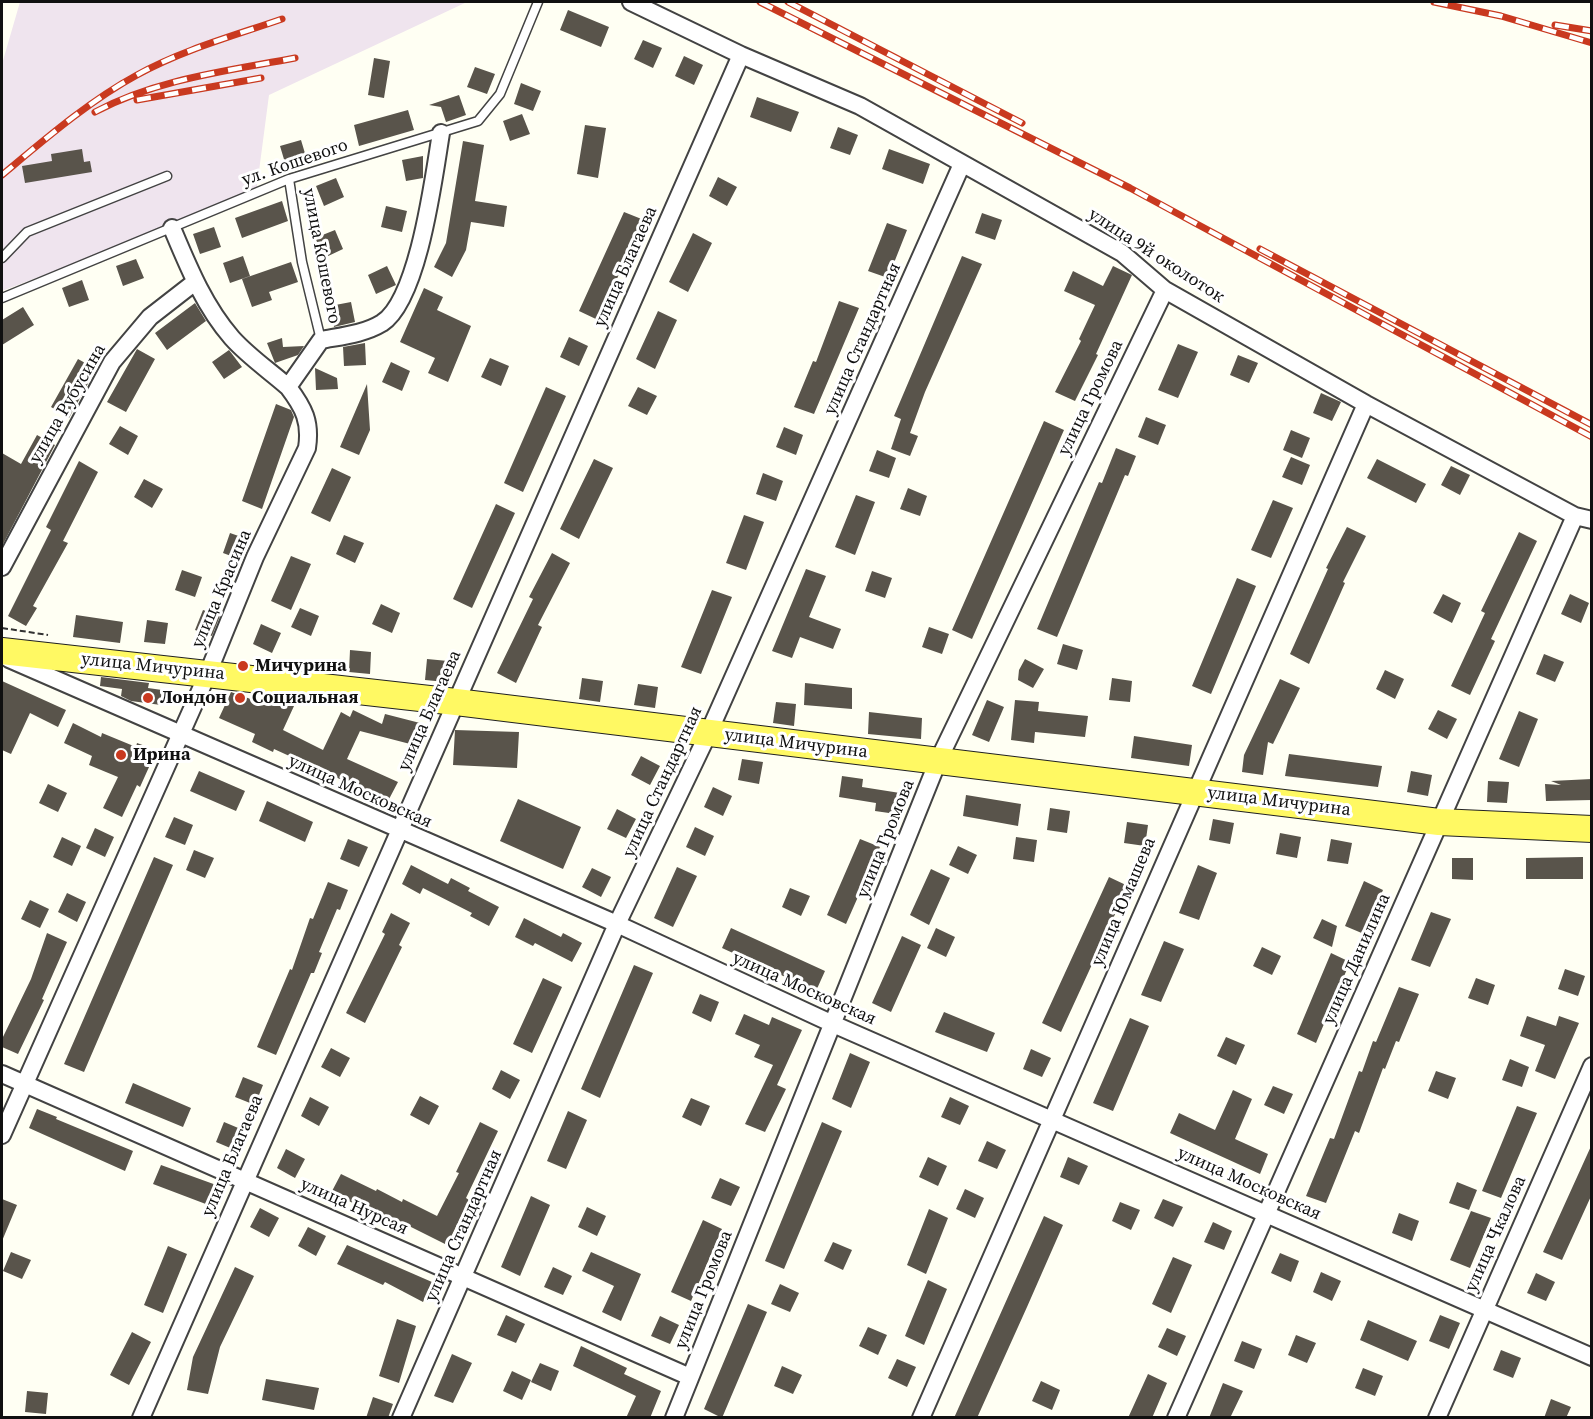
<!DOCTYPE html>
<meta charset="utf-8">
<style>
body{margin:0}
#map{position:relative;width:1593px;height:1419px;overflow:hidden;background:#fffff3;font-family:"Source Serif 4",serif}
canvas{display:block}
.frame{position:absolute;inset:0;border:3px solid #101010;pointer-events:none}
</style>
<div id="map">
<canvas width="1593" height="1419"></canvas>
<div class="frame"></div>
</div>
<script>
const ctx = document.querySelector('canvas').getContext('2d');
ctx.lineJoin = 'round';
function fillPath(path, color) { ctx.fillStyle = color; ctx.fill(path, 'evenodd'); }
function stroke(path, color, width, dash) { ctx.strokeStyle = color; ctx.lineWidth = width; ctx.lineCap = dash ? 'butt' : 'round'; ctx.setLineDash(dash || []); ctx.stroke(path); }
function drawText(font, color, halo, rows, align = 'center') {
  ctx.font = font + ' "Source Serif 4",serif'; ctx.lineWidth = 6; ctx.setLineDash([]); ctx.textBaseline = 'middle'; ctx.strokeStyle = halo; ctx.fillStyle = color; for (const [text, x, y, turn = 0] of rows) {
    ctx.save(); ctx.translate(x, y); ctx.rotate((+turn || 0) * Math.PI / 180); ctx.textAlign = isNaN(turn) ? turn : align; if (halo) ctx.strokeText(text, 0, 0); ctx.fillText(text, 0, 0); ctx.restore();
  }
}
const industrial = new Path2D(`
 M20,2H467L269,95L256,194L2,291V64Z`);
const building = new Path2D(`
 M568,10L609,27L601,47L560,30Z
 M643,40L662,48L653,68L634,59Z
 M684,56L703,65L694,85L675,76Z
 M374,58L390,61L384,98L368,95Z
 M475,67L495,74L487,94L467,87Z
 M521,83L541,91L533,111L514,104Z
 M459,95L466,115L446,122L441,107L429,105Z
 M757,97L799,112L791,132L750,117Z
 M408,110L414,130L359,146L354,125Z
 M522,114L530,134L510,141L503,121Z
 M585,125L606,128L598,178L577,174Z
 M838,127L858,135L850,155L830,148Z
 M301,140L307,160L286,166L280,146Z
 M463,141L484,145L475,201L507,206L504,227L471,222L466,250L452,277L434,267L446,243Z
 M82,149L84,162L90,161L92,172L25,183L22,166L52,161L51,154Z
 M889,149L930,164L923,184L882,169Z
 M423,156V178L406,181L402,160Z
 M718,177L737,187L727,206L709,196Z
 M336,178L344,197L324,206L316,186Z
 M282,201L288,221L242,238L235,218Z
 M386,206L407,211L402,232L381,227Z
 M624,212L644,220L598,320L579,311Z
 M982,213L1002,220L995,240L975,233Z
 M887,223L907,230L888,278L868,271Z
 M214,227L221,247L200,254L193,234Z
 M335,230L343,249L324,258L315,238Z
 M693,233L712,243L688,292L669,282Z
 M243,256L250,276L230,283L223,263Z
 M962,256L982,264L925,392L910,433L918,436L910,456L891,449L901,419L894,416Z
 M136,259L144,278L123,286L116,266Z
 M291,262L298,282L269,292L272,300L252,307L242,279Z
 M387,266L396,285L376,294L368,275Z
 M1113,266L1132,275L1096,354L1098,355L1075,401L1055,392L1081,341L1079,339L1095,305L1064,291L1073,271L1103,286Z
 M82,280L89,300L69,307L62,288Z
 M424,288L443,297L437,310L471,326L448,382L428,373L435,358L400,342Z
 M839,301L859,308L814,414L794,407L813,361L816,362Z
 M351,302L355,322L334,327L330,306Z
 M195,303L206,321L167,350L155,333Z
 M23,307L34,325L2,345V320Z
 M658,311L677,320L655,369L636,359Z
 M569,337L588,346L579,366L560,357Z
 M282,338L283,347L304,346L298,355L275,363L267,343Z
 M365,343L366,365L344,366L343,347Z
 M1178,344L1198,352L1178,398L1158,390Z
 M137,349L155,359L126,412L107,402Z
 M229,350L242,367L224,379L212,362Z
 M1238,355L1258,363L1249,383L1230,375Z
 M490,358L509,366L501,386L481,377Z
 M78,359L96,369L69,418L51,407Z
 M391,362L410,371L402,391L382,382Z
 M315,368L337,378L338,389L316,390Z
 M367,384L370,430L359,455L340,447Z
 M546,387L566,396L523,492L504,483Z
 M638,387L657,396L647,415L628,406Z
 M1321,393L1341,402L1332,421L1313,413Z
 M276,404L291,410L294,417L262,509L242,501Z
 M1146,417L1166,425L1158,445L1138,437Z
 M1044,421L1064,430L972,639L952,630Z
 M120,426L138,436L128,455L109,444Z
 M784,427L803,435L796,455L776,447Z
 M1291,430L1310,438L1302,458L1283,450Z
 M37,435L55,445L2,546V453L21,464Z
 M1116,448L1136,456L1128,476L1125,475L1057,637L1037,629L1099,482L1102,483Z
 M877,450L896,458L889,478L869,471Z
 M1291,457L1310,465L1302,485L1282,477Z
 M594,459L613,468L579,539L560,529Z
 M1377,459L1426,484L1416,503L1367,478Z
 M79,461L98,472L63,541L68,543L33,606L37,608L26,626L8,616L51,530L46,527Z
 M1451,466L1470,475L1460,495L1441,485Z
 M332,468L351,477L330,522L311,513Z
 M763,473L783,481L776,501L756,494Z
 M144,479L163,489L152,508L134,497Z
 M908,488L927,496L920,516L900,509Z
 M856,495L875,502L855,555L835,547Z
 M1273,500L1293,508L1271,558L1251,550Z
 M496,504L515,513L472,608L453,599Z
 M744,515L764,522L746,570L726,563Z
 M1347,527L1366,536L1343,582L1345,583L1309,664L1290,654L1328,569L1326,568Z
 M1519,532L1537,541L1491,639L1495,641L1470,695L1451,686L1485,613L1481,611Z
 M230,533L250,540L242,560L223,553Z
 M344,535L364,543L355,563L336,554Z
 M552,553L570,563L538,625L542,627L516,683L497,673L533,599L529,597Z
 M291,556L311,564L291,610L271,601Z
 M806,569L826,576L809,617L841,629L833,649L800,637L792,658L772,651Z
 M182,570L202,577L195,597L175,590Z
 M872,571L892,578L885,598L865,591Z
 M1237,578L1256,586L1211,694L1192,686Z
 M712,590L732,597L701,674L681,667Z
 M1443,594L1461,603L1452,623L1433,613Z
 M1570,594L1589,603L1581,623L1561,614Z
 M381,604L400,613L392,633L372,624Z
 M300,608L319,616L311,636L291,627Z
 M203,610L220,616L212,636L195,630Z
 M76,615L123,622L120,643L73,637Z
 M147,620L168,623L165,644L144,642Z
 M261,624L281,633L272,653L253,644Z
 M929,627L949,634L942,654L922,647Z
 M1063,644L1083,650L1077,670L1057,664Z
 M350,650L371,652L370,674L349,672Z
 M1544,654L1564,662L1555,682L1536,674Z
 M427,659L448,661L446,682L425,680Z
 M1025,659L1044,669L1033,688L1018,680L1019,670Z
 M1385,670L1404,679L1395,699L1376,689Z
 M101,677L149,683L148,688L162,690L161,705L131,701L121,696L122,689L100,686Z
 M582,678L603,681L600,702L579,699Z
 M1112,678L1132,681L1130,702L1109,700Z
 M1280,679L1300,688L1273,744L1268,742L1263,775L1242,772L1244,755Z
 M2,681L66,710L58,727L30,713L11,754L2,750Z
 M805,683L852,688V709L804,705Z
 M638,684L658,687L655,708L634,705Z
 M231,692L259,702L263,695L275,697L294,706L283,730L323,750L341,712L350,717L353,710L382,724L385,714L420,723L414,745L360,731L347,759L398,782L388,801L274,749L273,752L252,742L255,734L219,718Z
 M987,700L1004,707L989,742L972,735Z
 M1015,700L1039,702L1038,711L1088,716L1085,737L1035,732L1034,743L1011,740Z
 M776,702L796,704L794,726L773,723Z
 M1438,710L1457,719L1447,739L1428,729Z
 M1519,711L1538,719L1519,767L1499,759Z
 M869,712L922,718L921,739L868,734Z
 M73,723L101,737L102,733L136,747L137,743L148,747L146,753L154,756L140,787L137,785L122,817L103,808L118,777L89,765L92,756L64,743Z
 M455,730L519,732L517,768L453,765Z
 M1134,736L1192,745L1189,766L1131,758Z
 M1289,754L1382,766L1378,787L1285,776Z
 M641,756L660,766L650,785L631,775Z
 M742,759L763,762L759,784L738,780Z
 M199,771L245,791L236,811L190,791Z
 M1411,771L1432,775L1428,796L1407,792Z
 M842,776L863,779L862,787L900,793L896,814L875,811L876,803L839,797Z
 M1592,779V800L1546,801L1545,784L1561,785L1551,781Z
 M1488,781L1509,782L1507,803L1487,802Z
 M48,784L67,793L58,812L39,803Z
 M713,787L732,796L723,816L704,807Z
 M966,795L1021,804L1018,826L963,816Z
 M518,799L581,827L563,869L500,841Z
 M267,801L313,822L305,842L259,821Z
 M1050,808L1070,811L1067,833L1047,830Z
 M617,809L636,819L626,838L607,829Z
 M174,817L193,825L185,845L165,837Z
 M1213,819L1234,823L1230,844L1209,840Z
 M1127,822L1148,825L1145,846L1124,843Z
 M695,827L714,836L705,856L686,847Z
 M95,828L114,837L105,857L86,848Z
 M1280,833L1301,837L1297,858L1276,854Z
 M62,837L81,846L72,866L53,857Z
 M1016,837L1037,840L1034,862L1013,859Z
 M348,839L368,847L359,867L340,859Z
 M860,839L880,847L846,924L827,915Z
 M1331,839L1352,843L1348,864L1327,861Z
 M958,846L977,855L968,874L949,865Z
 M194,850L214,858L205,878L186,870Z
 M154,857L173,865L84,1072L64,1064Z
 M1583,857V879H1526V858Z
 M1452,858H1473V880L1452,879Z
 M411,865L448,884L451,878L470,888L468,891L499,907L489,926L470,916L472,913L423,888L420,894L402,884Z
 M1198,865L1217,873L1199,920L1179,913Z
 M677,867L697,876L673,927L654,918Z
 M592,868L611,877L601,897L582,887Z
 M931,869L950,878L929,925L910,915Z
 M1109,877L1128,886L1061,1032L1042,1023Z
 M1364,881L1383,890L1364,934L1345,926Z
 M328,882L348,890L340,910L337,909L319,952L322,953L314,973H311L276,1055L257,1047L290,969L292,970L310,918L313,919Z
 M790,888L810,896L801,916L782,907Z
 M67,893L86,902L77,922L58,912Z
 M30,900L49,909L40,928L21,919Z
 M1431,912L1451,919L1430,967L1411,960Z
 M391,913L410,923L399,945L402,947L365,1023L346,1013L385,934L382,932Z
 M524,918L561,937L563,933L582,943L572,962L535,943L533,946L515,937Z
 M1322,919L1337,926L1332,947L1313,938Z
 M731,928L825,971L816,991L722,948Z
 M936,928L955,937L946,957L927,948Z
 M47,933L67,942L42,999L44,1000L18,1054L2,1047V1039L31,979Z
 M902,936L921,945L891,1012L872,1003Z
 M1164,941L1184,949L1161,1002L1141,995Z
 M1262,947L1281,956L1272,975L1253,966Z
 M1331,953L1350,962L1316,1043L1297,1034Z
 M634,965L653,973L600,1098L581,1089Z
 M1565,969L1585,976L1578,996L1558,989Z
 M543,978L562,987L532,1053L513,1044Z
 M1476,978L1495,985L1488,1005L1468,998Z
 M1399,987L1419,994L1399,1042L1396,1041L1385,1069L1383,1068L1359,1133L1355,1131L1326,1203L1306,1196L1330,1138L1334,1139L1359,1071L1362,1072L1373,1041L1376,1042Z
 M700,994L719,1002L711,1022L692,1013Z
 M944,1012L995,1033L987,1052L935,1032Z
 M744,1014L769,1025L772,1017L802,1030L777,1085L786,1089L765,1132L745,1124L773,1065L754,1057L760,1045L735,1034Z
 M1527,1016L1556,1026L1559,1016L1579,1023L1555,1079L1535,1071L1545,1045L1520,1036Z
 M1130,1018L1149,1026L1113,1111L1093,1103Z
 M1226,1037L1245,1045L1236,1065L1217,1056Z
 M331,1048L350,1058L340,1077L321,1067Z
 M1031,1049L1051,1058L1042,1077L1023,1069Z
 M850,1053L870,1062L851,1108L832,1099Z
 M1510,1059L1529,1067L1522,1087L1502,1080Z
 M501,1070L520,1080L510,1099L492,1089Z
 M1436,1071L1456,1078L1448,1099L1428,1091Z
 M243,1077L263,1085L255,1105L235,1097Z
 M133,1083L191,1108L183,1127L125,1103Z
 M1273,1086L1293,1094L1284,1114L1264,1105Z
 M1233,1090L1252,1099L1235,1139L1268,1154L1260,1174L1170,1133L1179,1113L1215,1130Z
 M420,1096L439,1106L429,1125L410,1115Z
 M310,1097L329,1107L319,1126L301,1116Z
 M950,1097L969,1106L960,1125L941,1117Z
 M691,1098L710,1106L701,1126L682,1117Z
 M1517,1106L1537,1113L1501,1198L1482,1191Z
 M37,1109L57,1117L56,1119L133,1151L125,1171L29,1128Z
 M568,1111L587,1120L566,1169L547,1161Z
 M224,1122L243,1130L235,1150L216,1142Z
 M480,1122L498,1131L466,1198L469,1200L447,1245L387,1215L386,1218L331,1193L341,1174L376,1191L377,1189L402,1202L403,1199L437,1216L459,1173L456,1172Z
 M822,1122L842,1131L784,1269L765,1261Z
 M987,1141L1006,1150L997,1169L978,1161Z
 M1592,1144V1194L1562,1260L1543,1252Z
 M286,1149L305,1159L295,1178L277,1168Z
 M928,1157L947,1166L938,1186L919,1177Z
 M1068,1157L1088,1166L1079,1185L1060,1177Z
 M161,1165L219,1186L211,1206L153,1184Z
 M720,1178L740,1187L731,1206L711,1198Z
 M1457,1182L1477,1190L1469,1210L1449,1203Z
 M965,1189L984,1198L975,1218L956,1209Z
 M531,1196L550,1205L520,1276L501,1267Z
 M2,1199L17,1205L2,1241Z
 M1163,1199L1183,1207L1173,1227L1154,1218Z
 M1120,1202L1140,1210L1131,1230L1112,1221Z
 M587,1207L606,1216L597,1236L578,1227Z
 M260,1208L279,1218L269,1237L250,1227Z
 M929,1209L948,1218L926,1274L907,1265Z
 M1471,1211L1491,1218L1470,1268L1450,1260Z
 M1399,1213L1419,1221L1412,1241L1392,1233Z
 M1044,1216L1063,1225L1027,1307L977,1418H954Z
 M703,1220L722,1229L691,1301L671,1292Z
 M1213,1222L1232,1231L1224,1250L1204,1242Z
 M308,1227L326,1236L316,1256L298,1246Z
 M833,1242L852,1250L843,1270L824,1261Z
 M347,1245L432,1282L423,1302L385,1282L383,1285L337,1264Z
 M168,1246L187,1254L163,1313L144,1305Z
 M11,1252L31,1260L22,1279L3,1271Z
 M591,1252L641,1274L621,1321L602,1312L614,1286L582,1271Z
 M1280,1253L1299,1261L1291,1282L1271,1273Z
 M1173,1257L1192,1265L1171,1313L1152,1304Z
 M235,1267L254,1276L220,1347L208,1394L187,1390L193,1357Z
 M553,1267L572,1276L563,1295L544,1287Z
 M1321,1272L1341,1281L1332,1301L1313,1292Z
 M1536,1273L1555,1282L1546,1301L1527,1293Z
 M928,1280L947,1289L924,1345L905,1336Z
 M780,1284L799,1293L790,1312L771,1304Z
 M748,1304L767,1312L722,1418L704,1409Z
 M506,1315L525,1324L516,1343L497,1335Z
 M1440,1315L1460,1323L1449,1349L1429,1341Z
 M660,1316L679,1325L670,1344L651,1336Z
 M397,1319L416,1326L399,1383L379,1376Z
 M1368,1320L1417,1341L1408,1361L1360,1340Z
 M868,1327L887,1335L878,1355L859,1346Z
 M1167,1328L1186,1336L1177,1356L1158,1347Z
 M132,1332L151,1342L129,1385L110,1375Z
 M1296,1335L1316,1343L1307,1363L1288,1355Z
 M1242,1341L1262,1349L1254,1369L1234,1361Z
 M581,1346L627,1368L624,1374L661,1391L650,1418H626L636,1396L573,1366Z
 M1501,1350L1521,1358L1513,1378L1493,1370Z
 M452,1354L472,1363L453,1403L434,1396Z
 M897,1359L916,1367L907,1387L888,1378Z
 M540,1363L559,1371L551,1391L531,1382Z
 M782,1366L802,1375L793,1394L774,1386Z
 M1363,1368L1383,1376L1375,1396L1355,1388Z
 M512,1371L531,1380L522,1400L503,1391Z
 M1148,1374L1167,1383L1152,1418H1128Z
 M266,1379L319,1388L314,1410L262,1400Z
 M1041,1381L1060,1390L1052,1410L1032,1401Z
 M1223,1383L1243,1391L1230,1418H1209Z
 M27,1391L48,1393L46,1414L25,1412Z
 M373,1397L393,1404L388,1418H366Z
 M1551,1399L1571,1407L1566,1418H1544Z`);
const path = new Path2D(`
 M2,628L48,635`);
const lane = new Path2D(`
 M289,179L302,262L321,340
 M2,258L27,232L167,176
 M2,298L289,179L478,121L500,94L538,2`);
const street = new Path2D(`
 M631,2L741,55L860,106L1122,253L1165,290L1366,404L1575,516L1592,520
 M172,228C188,266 204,306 232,338C249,357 270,371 288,387
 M2,567L112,362L150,317L195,282
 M9,659L617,924L833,1024L1592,1357
 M2,1074L690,1377
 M2,1135L208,673L255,557L307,448C311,422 304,408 288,387L321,340C342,336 364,334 382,323C419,299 434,175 441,133
 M141,1418L741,55
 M401,1418L617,924L708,734L962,164
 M674,1418L938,761L1165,290
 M921,1418L1366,404
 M1176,1418L1575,516
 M1437,1418L1592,1066`);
const primary = new Path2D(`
 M2,651L456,702L1439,822L1592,829`);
const rail = new Path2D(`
 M760,2L1130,188L1592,437
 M788,2L1022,123
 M1434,2L1501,16L1592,43
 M1555,25L1592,31
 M137,100L261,78
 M95,112C157,79 227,71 295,58
 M2,175C44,140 89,101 137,75C182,50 233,36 282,19
 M1260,249L1592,425`);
const markers = [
 [243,666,6,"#c9391f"],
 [148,698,6,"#c9391f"],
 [240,698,6,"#c9391f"],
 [121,755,6,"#c9391f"]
];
const streetNames = [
 ["ул. Кошевого",295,163,-19],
 ["улица Кошевого",321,256,79],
 ["улица 9й околоток",1156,256,33],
 ["улица Благаева",626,267,-66],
 ["улица Стандартная",863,339,-66],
 ["улица Громова",1091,398,-64],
 ["улица Рубусина",68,404,-60],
 ["улица Красина",222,589,-67],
 ["улица Мичурина",153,667,6],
 ["улица Благаева",430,711,-66],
 ["улица Мичурина",796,744,7],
 ["улица Стандартная",663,782,-65],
 ["улица Московская",360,792,24],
 ["улица Мичурина",1279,802,7],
 ["улица Громова",886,839,-68],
 ["улица Юмашева",1124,902,-67],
 ["улица Данилина",1357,959,-66],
 ["улица Московская",804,989,24],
 ["улица Благаева",233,1156,-67],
 ["улица Московская",1249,1184,24],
 ["улица Нурсая",354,1207,24],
 ["улица Стандартная",464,1226,-66],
 ["улица Чкалова",1496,1234,-66],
 ["улица Громова",704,1290,-68]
];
const poiNames = [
 ["Мичурина",255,666],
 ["Лондон",160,698],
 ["Социальная",252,698],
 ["Ирина",133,755]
];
fillPath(industrial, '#efe4ee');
fillPath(building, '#59544b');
stroke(lane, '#434343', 11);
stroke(street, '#434343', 20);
stroke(primary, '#212121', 28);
stroke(path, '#323232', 2, [6, 3]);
stroke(lane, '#fff', 8);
stroke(street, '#fff', 16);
stroke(primary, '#fff963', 26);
stroke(rail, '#c9391f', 7);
stroke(rail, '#fff', 4.5, [14]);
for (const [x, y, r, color] of markers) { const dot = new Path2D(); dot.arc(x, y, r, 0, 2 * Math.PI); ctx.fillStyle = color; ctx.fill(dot); stroke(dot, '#fff', 2); }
drawText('18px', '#101010', '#fff', streetNames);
drawText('bold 18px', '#101010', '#fff', poiNames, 'left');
</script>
